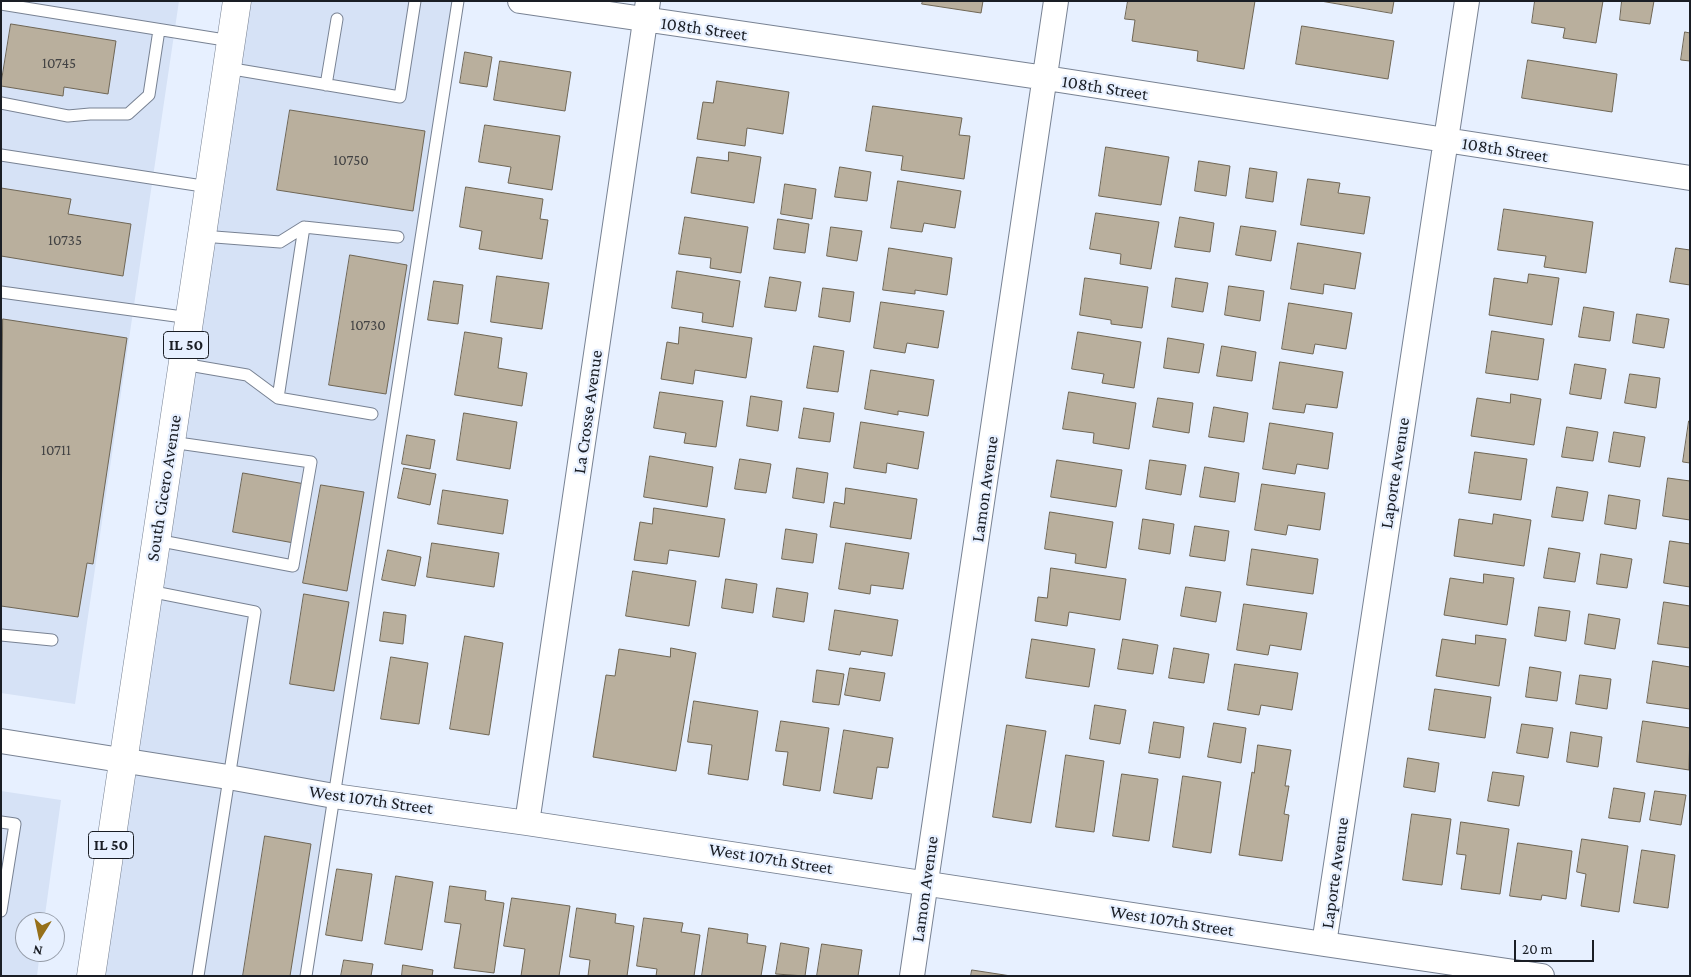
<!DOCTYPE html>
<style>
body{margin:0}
#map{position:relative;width:1691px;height:977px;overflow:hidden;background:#e7f0ff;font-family:"Crimson Pro",serif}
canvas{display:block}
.frame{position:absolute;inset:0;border:2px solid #1a1e25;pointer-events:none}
.north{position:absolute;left:15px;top:912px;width:50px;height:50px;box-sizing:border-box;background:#e7f0ff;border:1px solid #959ca8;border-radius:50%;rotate:190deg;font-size:14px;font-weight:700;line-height:20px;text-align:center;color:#1a1e25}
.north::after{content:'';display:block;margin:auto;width:18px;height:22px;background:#96701a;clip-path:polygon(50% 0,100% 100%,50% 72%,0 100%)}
.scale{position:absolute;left:1514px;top:940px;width:80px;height:22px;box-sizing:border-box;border:2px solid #1a1e25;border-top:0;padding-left:6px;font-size:15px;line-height:18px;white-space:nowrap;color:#1a1e25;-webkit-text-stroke:4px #e7f0ff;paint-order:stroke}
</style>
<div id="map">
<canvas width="1691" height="977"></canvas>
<div class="frame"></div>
<div class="north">N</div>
<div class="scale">20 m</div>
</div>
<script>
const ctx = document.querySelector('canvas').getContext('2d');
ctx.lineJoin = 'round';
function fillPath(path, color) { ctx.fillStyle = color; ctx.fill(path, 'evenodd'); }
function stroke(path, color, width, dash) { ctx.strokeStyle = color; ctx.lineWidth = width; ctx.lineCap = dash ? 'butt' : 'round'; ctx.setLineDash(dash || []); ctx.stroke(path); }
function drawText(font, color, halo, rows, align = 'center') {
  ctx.font = font + ' "Crimson Pro",serif'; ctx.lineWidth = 4.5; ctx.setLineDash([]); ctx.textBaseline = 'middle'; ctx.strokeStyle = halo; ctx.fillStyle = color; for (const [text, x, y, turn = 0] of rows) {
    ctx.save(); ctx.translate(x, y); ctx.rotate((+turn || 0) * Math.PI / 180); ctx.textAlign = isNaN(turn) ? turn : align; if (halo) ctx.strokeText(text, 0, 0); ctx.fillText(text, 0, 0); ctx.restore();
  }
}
const built = new Path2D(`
 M1,1H179L75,704L1,693Z
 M237,1H458L306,976H91Z
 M1,791L61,800L44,922H25V952H40L37,976H1Z`);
const building = new Path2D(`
 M923,1H983L981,13L922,4Z
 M1128,1H1255L1244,69L1197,61L1198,51L1132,41L1135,20L1125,19Z
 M1321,1H1394L1392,13Z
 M1535,1H1603L1596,43L1563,38L1565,28L1532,23Z
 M1622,1H1654L1650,24L1620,20Z
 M11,24L116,41L108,94L64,87L63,96L1,86Z
 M1302,26L1394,41L1388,79L1296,64Z
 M1685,32L1690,33V61L1681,60Z
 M465,52L492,57L487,87L460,83Z
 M1528,60L1617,74L1612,112L1522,98Z
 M500,61L571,72L565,111L494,100Z
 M717,81L789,92L783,134L747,128L745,146L697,139L703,102L713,103Z
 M873,106L962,118L959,135L970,136L964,179L901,170L903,156L866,151Z
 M290,110L425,131L413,211L277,190Z
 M485,125L560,136L552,190L508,183L511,167L479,162Z
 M1106,147L1169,157L1161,205L1099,196Z
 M729,152L761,157L754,203L691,193L697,157L728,161Z
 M1199,161L1230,166L1226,196L1195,191Z
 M840,167L871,172L867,201L835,197Z
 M1250,168L1277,172L1273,202L1246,198Z
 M1308,179L1340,183L1338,193L1370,197L1364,234L1301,225Z
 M898,181L961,191L955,228L924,223L922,232L891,228Z
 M785,184L816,189L812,219L781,214Z
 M466,187L543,199L540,219L548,220L542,259L479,249L482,231L460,227Z
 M1,188L71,199L68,214L131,224L123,276L1,256Z
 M1504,209L1593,222L1586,273L1544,267L1546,256L1498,250Z
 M1096,213L1159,222L1151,269L1120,264L1121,254L1090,249Z
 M685,217L748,227L741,273L710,268L711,258L679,254Z
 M1180,217L1214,223L1210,252L1175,247Z
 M778,219L809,224L805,253L774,249Z
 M1241,226L1276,231L1271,261L1236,255Z
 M831,227L862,231L857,261L827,256Z
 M1298,243L1361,253L1355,289L1324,284L1323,294L1291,289Z
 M889,248L952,258L947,295L915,290V294L883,290Z
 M1676,248L1690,250V285L1670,282Z
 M350,255L407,265L386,394L329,385Z
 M677,271L740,281L733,327L702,322L703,313L672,308Z
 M1529,274L1559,278L1552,325L1489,315L1494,278L1527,283Z
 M497,276L549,283L542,329L491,322Z
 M770,277L801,282L796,311L765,307Z
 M1085,278L1148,287L1142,328L1111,324V320L1080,315Z
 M1176,278L1208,283L1203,312L1172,307Z
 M434,281L463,285L458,324L428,320Z
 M1229,286L1264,291L1260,321L1225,315Z
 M823,288L854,292L850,322L819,317Z
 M881,302L944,311L938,348L907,343L905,353L874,348Z
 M1289,303L1352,313L1346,349L1315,344L1313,354L1282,349Z
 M1584,307L1614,312L1610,341L1579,337Z
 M1637,314L1669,319L1664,348L1633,343Z
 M3,319L127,338L93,564L87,563L78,617L1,606Z
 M680,327L752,338L746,378L695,370L693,384L661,379L667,342L678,344Z
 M1492,331L1544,339L1538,380L1486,373Z
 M465,332L502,338L498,368L527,373L522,406L455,395Z
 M1078,332L1141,342L1134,388L1102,383L1104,374L1072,369Z
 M1168,338L1204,344L1199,373L1164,368Z
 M814,346L844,351L838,392L807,388Z
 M1222,346L1256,352L1252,381L1217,376Z
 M1280,362L1343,372L1337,408L1306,404L1304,413L1273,409Z
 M1575,364L1606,369L1601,399L1570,394Z
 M871,370L934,380L928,416L898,411V415L865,409Z
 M1630,374L1660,378L1656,408L1625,403Z
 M660,392L723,401L716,447L684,443L686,433L654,428Z
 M1069,392L1136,403L1129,449L1093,443L1094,433L1063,429Z
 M1511,394L1541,399L1534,445L1471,436L1477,398L1510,403Z
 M751,396L782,401L778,431L747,426Z
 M1158,398L1193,403L1189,433L1153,427Z
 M1214,407L1248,413L1244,442L1209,437Z
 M804,408L834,413L830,442L799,438Z
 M464,413L517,422L510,469L457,460Z
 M1689,421H1690V463L1683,462Z
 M861,422L924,432L918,469L887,463L886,473L854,468Z
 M1270,423L1333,433L1328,469L1297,464L1295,474L1263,469Z
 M1567,427L1598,432L1593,461L1562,457Z
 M1614,432L1645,437L1640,467L1609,462Z
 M407,435L435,440L430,469L402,464Z
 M1475,452L1527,459L1521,500L1469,493Z
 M650,456L713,467L707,507L644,497Z
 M740,459L771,464L766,493L735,489Z
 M1057,460L1122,470L1116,507L1051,497Z
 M1150,460L1186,465L1181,495L1146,489Z
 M1205,467L1239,473L1235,502L1200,497Z
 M404,468L436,474L430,505L398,498Z
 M797,468L828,473L824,503L793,498Z
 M243,473L305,484L294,543L233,532Z
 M1668,478L1690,481V520L1663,516Z
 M1262,484L1325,493L1320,530L1288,525L1286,535L1255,530Z
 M321,485L364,492L347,591L303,583Z
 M1557,487L1588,492L1583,521L1552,517Z
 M846,488L917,499L911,539L830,527L834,502L844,504Z
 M443,490L508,500L503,534L438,524Z
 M1609,495L1640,500L1636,529L1605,524Z
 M654,508L725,519L719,557L669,550L667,564L634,560L640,522L652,524Z
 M1050,512L1113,522L1106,568L1075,563L1076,554L1045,549Z
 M1494,514L1531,520L1524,566L1454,556L1459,519L1492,524Z
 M1143,519L1174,524L1170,554L1139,549Z
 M1195,526L1229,531L1225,561L1190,556Z
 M786,529L817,534L813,563L782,559Z
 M1670,541L1690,544V587L1664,583Z
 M432,543L499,553L494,587L427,577Z
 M846,543L909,553L903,589L871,585L870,594L839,589Z
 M1549,548L1580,553L1575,582L1544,578Z
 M1252,549L1318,559L1313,594L1247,585Z
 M388,550L421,557L415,586L382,580Z
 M1601,554L1632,559L1627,588L1597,584Z
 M1051,568L1126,579L1120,620L1069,612L1067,626L1035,621L1038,597L1047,598Z
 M633,571L696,581L689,626L626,616Z
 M1484,574L1514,578L1507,625L1444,615L1450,578L1483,583Z
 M726,579L757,584L753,613L722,608Z
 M1186,587L1221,592L1216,622L1181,616Z
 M777,588L808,593L804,622L773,617Z
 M304,594L349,602L334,691L290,684Z
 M1664,602L1690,606V648L1658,644Z
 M1244,604L1307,613L1301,650L1270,645L1268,655L1237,650Z
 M1539,607L1570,611L1566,641L1535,636Z
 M835,610L898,620L892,656L861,651L860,655L829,650Z
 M384,612L406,615L403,644L380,641Z
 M1589,614L1620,619L1615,649L1585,644Z
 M1476,635L1506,639L1499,686L1436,676L1442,639L1475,644Z
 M465,636L503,643L489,735L450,729Z
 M1032,639L1095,649L1089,687L1026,678Z
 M1123,639L1158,645L1153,674L1118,669Z
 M671,648L696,653L676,771L593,757L606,675L615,676L619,649L670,657Z
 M1174,648L1209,654L1204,683L1169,678Z
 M391,657L428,663L419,724L381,719Z
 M1653,661L1690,667V709L1647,703Z
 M1235,664L1298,673L1292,710L1261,705L1259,715L1228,710Z
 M1530,667L1561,672L1557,701L1526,697Z
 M850,668L885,673L880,701L845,695Z
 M817,670L844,674L839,705L813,702Z
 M1580,675L1611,679L1607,709L1576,704Z
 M1435,689L1491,697L1485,738L1429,730Z
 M694,701L758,711L748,780L708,774L712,745L688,742Z
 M1095,705L1126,710L1120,744L1090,739Z
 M781,721L829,728L820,791L783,785L788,752L776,751Z
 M1643,721L1690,728L1689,770L1637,762Z
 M1154,722L1184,727L1180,758L1149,753Z
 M1214,723L1246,728L1241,763L1208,757Z
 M1522,724L1553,728L1548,758L1517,753Z
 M1007,725L1046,731L1031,823L993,817Z
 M844,730L893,738L888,768L877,767L872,799L834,793Z
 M1571,732L1602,737L1598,767L1567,762Z
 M1258,745L1291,750L1285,786H1289L1284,814L1289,815L1282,861L1239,855L1252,772L1254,773Z
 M1066,755L1104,761L1094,832L1056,827Z
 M1408,758L1439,763L1435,792L1404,787Z
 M1493,772L1524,776L1519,806L1488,801Z
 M1122,774L1158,779L1149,841L1113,836Z
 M1183,776L1221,782L1211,853L1173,847Z
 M1614,788L1645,793L1640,822L1609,818Z
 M1655,791L1686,795L1681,825L1650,820Z
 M1412,814L1451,819L1442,885L1403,880Z
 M1461,822L1509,829L1500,894L1461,889L1466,855L1457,854Z
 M265,836L311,844L290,976H243Z
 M1582,839L1628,846L1619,912L1581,906L1586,874L1577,872Z
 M1518,843L1572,851L1566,899L1542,895L1541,900L1510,896Z
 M1642,850L1675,855L1668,908L1634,903Z
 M337,869L372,874L362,941L326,935Z
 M396,876L433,882L422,950L385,944Z
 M450,886L486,891L485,900L504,903L494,973L454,968L461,924L445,922Z
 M512,898L570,906L559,976H521L525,949L504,946Z
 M577,908L616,914L615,923L634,926L627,976H588L590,960L570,957Z
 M644,918L683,923L681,932L700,935L694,976H656L657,969L637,966Z
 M709,928L748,934L747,943L766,946L761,976H702Z
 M781,943L809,948L805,976L776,974Z
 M822,944L862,950L858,976H817Z
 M344,960L373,964L371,976H341Z
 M403,965L433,970L432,976H402Z
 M972,970L1011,976H971Z`);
const service = new Path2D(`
 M1,4L231,41
 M227,68L400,97L415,1
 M326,85L337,19
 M1,103L68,116L90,114H128L149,95L159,30
 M1,155L209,187
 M202,236L280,242L304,227L398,237
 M1,292L190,318
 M183,364L247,375L278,398L372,414
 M278,398L304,227
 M156,540L293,566L311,462L171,442
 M149,591L255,612L198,976
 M1,635L52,640
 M1,822L15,824L1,911
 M306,976L458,1`);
const minor = new Path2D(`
 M520,1L1046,78L1690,178
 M1,741L228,777L334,796L527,823L1324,944L1542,976
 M527,823L648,1
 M1324,944L1467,1
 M912,976L1056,1`);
const primary = new Path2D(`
 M91,976L237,1`);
const numberNames = [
 ["10745",59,63],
 ["10750",351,160],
 ["10735",65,240],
 ["10730",368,325],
 ["10711",56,450]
];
const shields = [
 [186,345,45],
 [111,845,45]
];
const shieldNames = [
 ["IL 50",186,345],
 ["IL 50",111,845]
];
const streetNames = [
 ["108th Street",704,29,8],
 ["108th Street",1105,88,9],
 ["108th Street",1505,150,9],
 ["La Crosse Avenue",588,412,-82],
 ["Laporte Avenue",1395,473,-81],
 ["South Cicero Avenue",164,488,-81],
 ["Lamon Avenue",985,489,-82],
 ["West 107th Street",371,800,8],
 ["West 107th Street",771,859,9],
 ["Laporte Avenue",1335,873,-82],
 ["Lamon Avenue",925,889,-82],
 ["West 107th Street",1172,921,9]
];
fillPath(built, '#d6e2f6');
fillPath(building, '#b9af9d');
stroke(building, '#6f6655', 1);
stroke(service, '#788293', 13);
stroke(minor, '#788293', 26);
stroke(primary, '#788293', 29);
stroke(service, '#fff', 11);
stroke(minor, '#fff', 24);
stroke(primary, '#fff', 28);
drawText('15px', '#424243', null, numberNames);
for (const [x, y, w] of shields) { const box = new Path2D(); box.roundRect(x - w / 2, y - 13.5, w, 27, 4); ctx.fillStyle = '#e7f0ff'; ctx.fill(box); stroke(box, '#1a1e25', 1); }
drawText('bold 16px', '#1a1e25', null, shieldNames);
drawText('18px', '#1a1e25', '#e7f0ff', streetNames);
</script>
